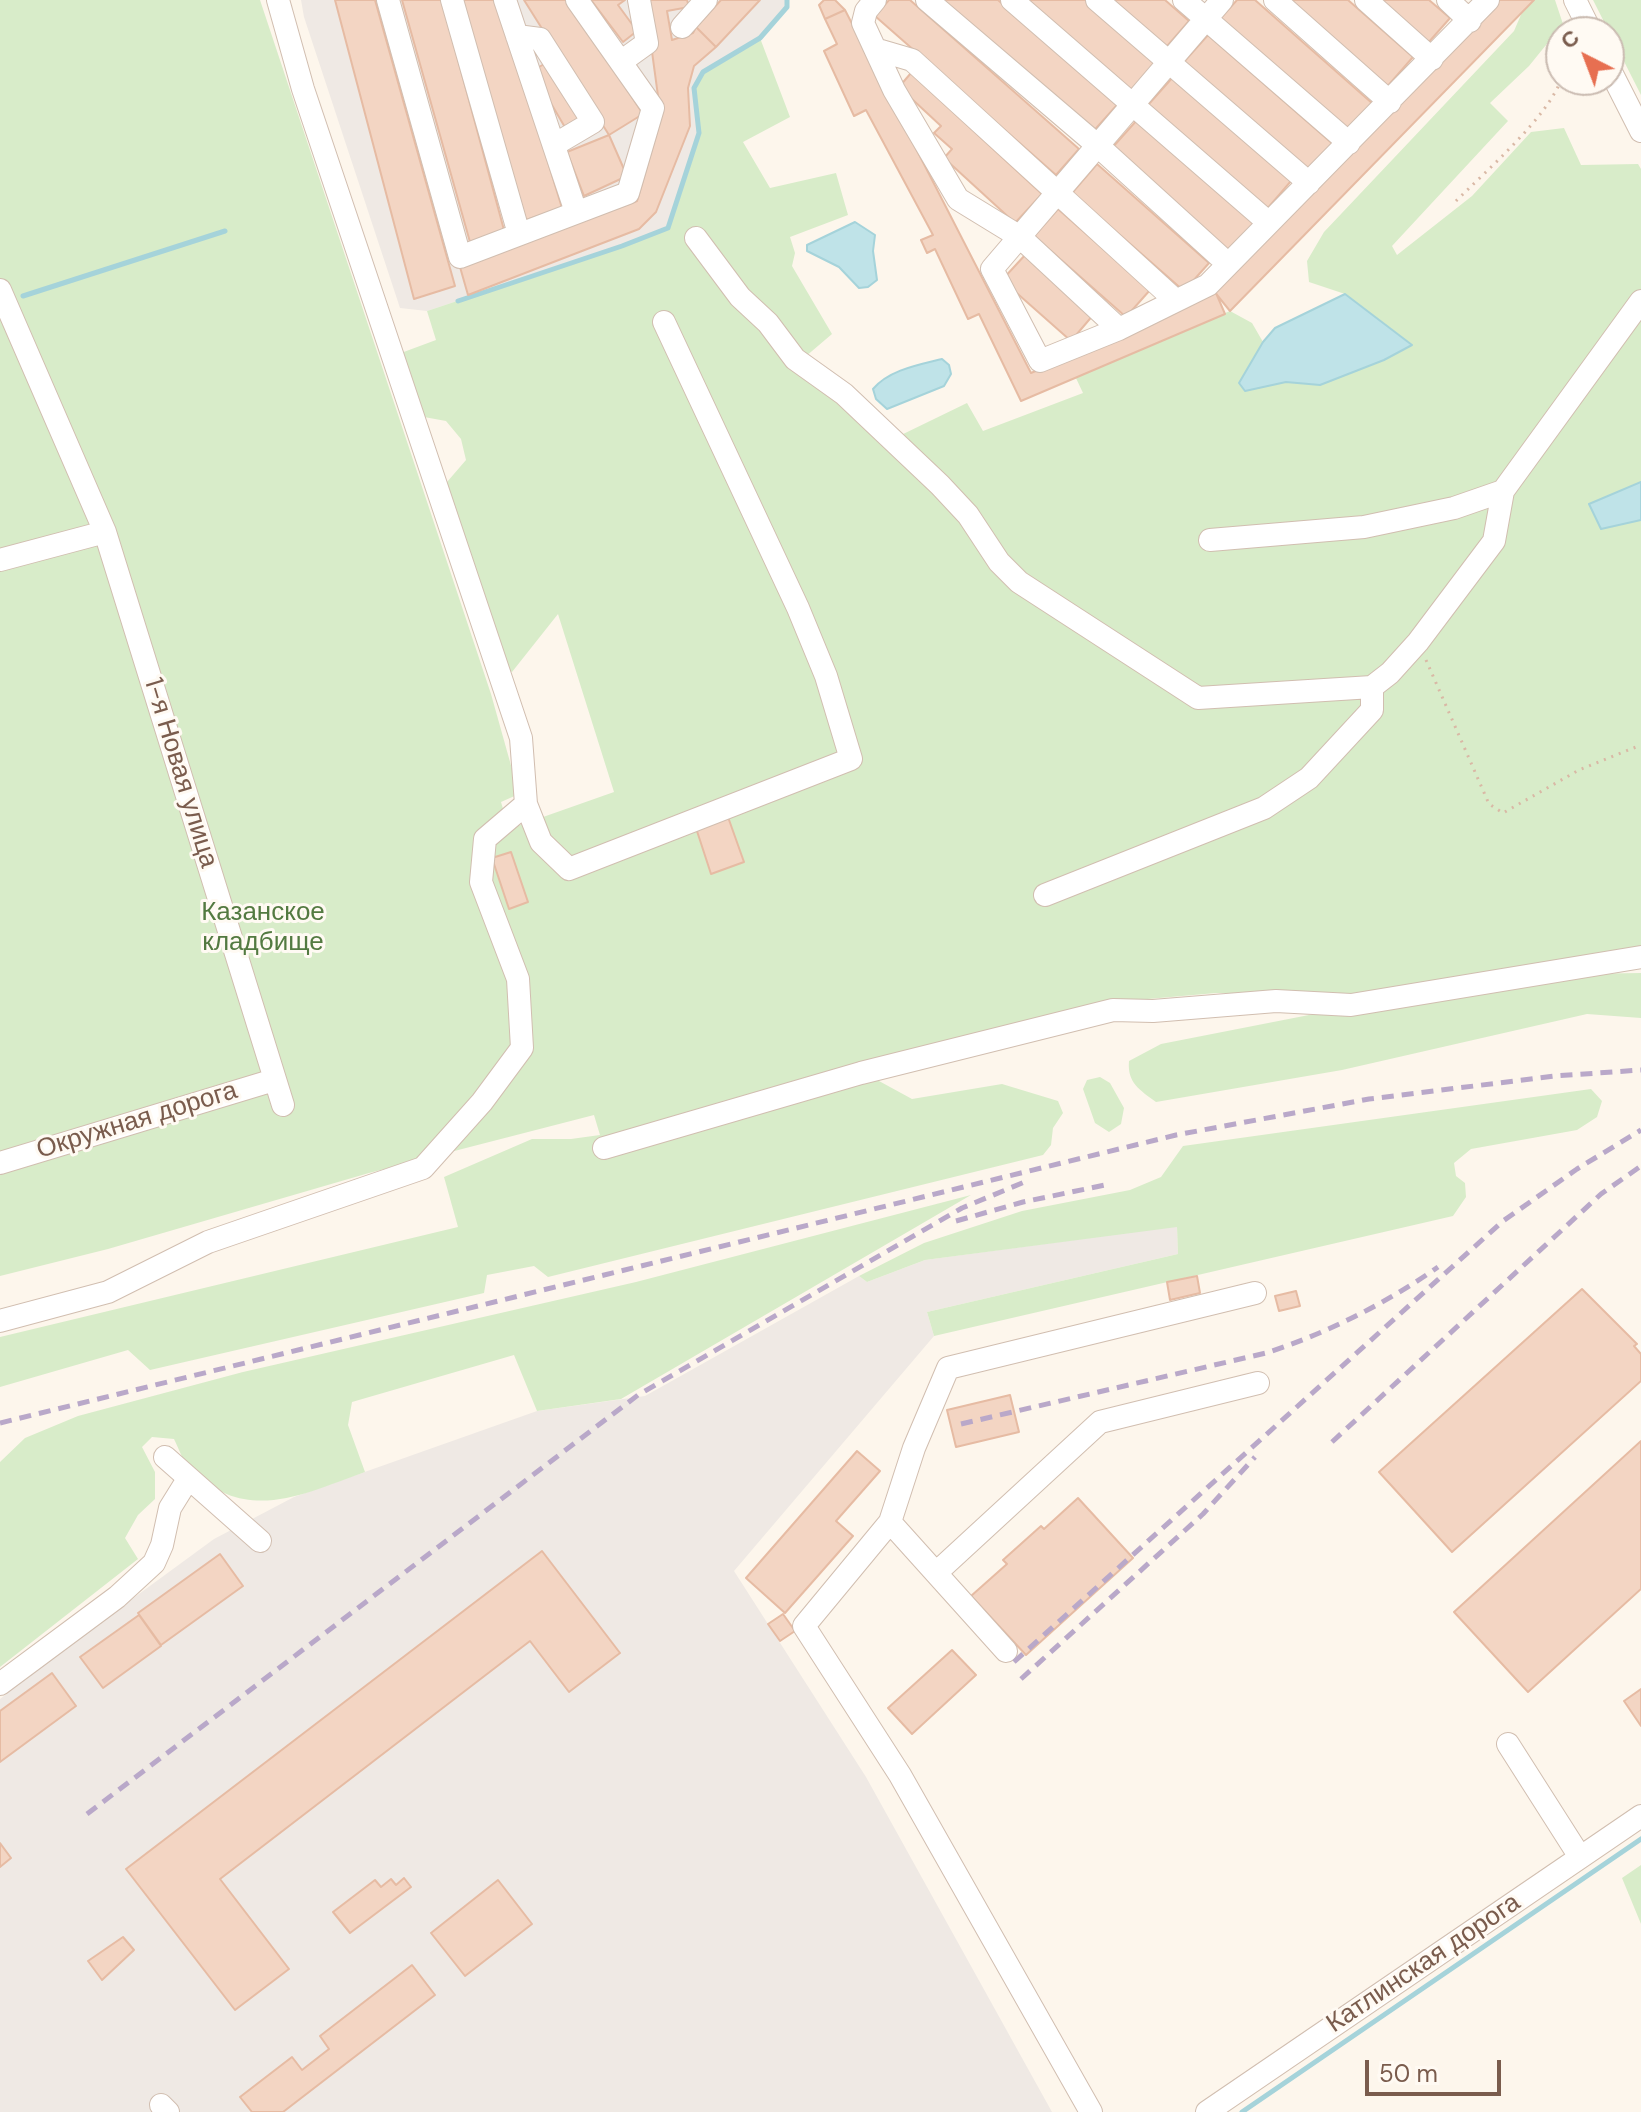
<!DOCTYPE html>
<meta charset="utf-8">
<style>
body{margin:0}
#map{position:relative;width:1641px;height:2112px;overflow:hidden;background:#fdf6ec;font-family:"DM Sans",sans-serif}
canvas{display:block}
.north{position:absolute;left:1545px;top:16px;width:80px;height:80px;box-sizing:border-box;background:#fffaf3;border:2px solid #cabbb1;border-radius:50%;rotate:318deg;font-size:22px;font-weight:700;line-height:32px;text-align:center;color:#7a5c4d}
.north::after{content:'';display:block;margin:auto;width:28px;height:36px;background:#e76f51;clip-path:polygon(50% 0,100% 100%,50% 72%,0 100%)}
.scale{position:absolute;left:1365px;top:2060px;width:136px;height:36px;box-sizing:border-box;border:4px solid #7a5c4d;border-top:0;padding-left:10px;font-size:24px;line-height:28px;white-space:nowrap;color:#7a5c4d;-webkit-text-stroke:6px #fffaf3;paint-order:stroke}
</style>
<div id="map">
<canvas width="1641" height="2112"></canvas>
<div class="north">С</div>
<div class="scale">50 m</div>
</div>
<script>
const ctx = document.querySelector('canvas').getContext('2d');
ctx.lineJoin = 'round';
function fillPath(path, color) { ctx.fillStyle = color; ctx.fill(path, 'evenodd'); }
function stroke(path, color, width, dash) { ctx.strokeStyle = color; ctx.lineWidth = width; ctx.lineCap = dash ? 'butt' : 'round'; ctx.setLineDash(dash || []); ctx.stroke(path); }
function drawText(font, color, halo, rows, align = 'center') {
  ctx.font = font + ' "DM Sans",sans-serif'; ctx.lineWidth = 6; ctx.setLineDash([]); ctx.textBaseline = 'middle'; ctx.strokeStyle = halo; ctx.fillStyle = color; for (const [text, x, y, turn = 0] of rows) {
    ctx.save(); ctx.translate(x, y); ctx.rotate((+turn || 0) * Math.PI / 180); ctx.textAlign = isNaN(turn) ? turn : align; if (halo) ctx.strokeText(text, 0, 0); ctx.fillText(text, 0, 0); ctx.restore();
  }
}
const industrial = new Path2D(`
 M301,0H787V7L760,38L703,72L694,88L699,133L668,228L622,246L427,311L400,308L304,17Z
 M1177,1226L1178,1254L927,1312L934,1336L734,1571L866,1777L1052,2112H0V1699L98,1624L214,1539L294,1497L537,1411L645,1396L859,1276L867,1282L925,1260Z`);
const green = new Path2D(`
 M0,0H260L491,694L519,794L501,802L509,829L614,792L558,614L512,672L504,667L447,482L466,460L461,439L446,421L424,417L401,353L436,340L427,311L622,246L668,228L699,133L694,88L703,72L760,38L790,117L743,142L770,188L836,173L848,215L790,237L795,253L792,266L832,334L805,357L897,437L967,403L983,431L1083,393L1075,376L1230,311L1252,323L1263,342L1239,383L1246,391L1286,382L1320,385L1411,346L1345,294L1309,282L1307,261L1324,232L1514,31L1523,10L1534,0H1555L1563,24L1529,66L1490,103L1508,121L1392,246L1397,255L1472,196L1531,132L1564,128L1581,165L1638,164L1641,169V946L1352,994L1216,993L1114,1002L851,1076L879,1081L912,1099L1002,1084L1058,1101L1063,1113L1053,1128L1051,1145L1043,1155L548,1277L534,1266L487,1275L484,1293L150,1370L128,1350L0,1387V1337L458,1227L444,1177L532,1139H571L600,1135L594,1115L369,1173L108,1249L0,1276Z
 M1593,0H1641V95Z
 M1641,973V1018L1587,1014L1342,1070L1156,1102C1140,1090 1127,1083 1129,1061L1161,1044L1309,1015L1574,974Z
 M1100,1077L1110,1083L1124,1108L1121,1124L1109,1132L1095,1123L1083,1089L1087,1080Z
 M1591,1089L1602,1101L1597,1117L1577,1130L1471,1149L1454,1163L1456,1176L1465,1183L1466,1197L1453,1216L934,1336L927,1312L1178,1254L1177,1227L925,1260L867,1282L859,1276L924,1243L1022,1211L1130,1190L1161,1177L1183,1146Z
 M971,1195L621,1399L537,1411L514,1355L352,1402L348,1425L365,1472C303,1494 248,1524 192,1471C184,1464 179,1449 174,1439L152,1437L142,1447L155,1472V1499L138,1515L125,1538L138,1559L0,1667V1462L25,1438L78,1416L243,1372L636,1282Z
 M1641,1865V1924L1622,1878Z`);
const water = new Path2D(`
 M855,222L875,235L873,251L877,280L868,287L859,288L839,267L807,251V245Z
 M1345,294L1412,345L1384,360L1320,385L1286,382L1245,391L1239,383L1263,342L1275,328Z
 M942,359L949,365L951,374L944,386L887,409L876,399L873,389C889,370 918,365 942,359Z
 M1641,482V520L1601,529L1589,504Z`);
const stream = new Path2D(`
 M23,296L225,231
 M458,301L622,246L668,228L699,133L694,88L703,72L760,38L787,7V0
 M1242,2112L1641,1839`);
const building = new Path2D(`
 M335,0H375L455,286L414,299Z
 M402,0H442L504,230L470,242Z
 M460,0H499L562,208L526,220Z
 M524,0H568L643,114L609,135Z
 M591,0H625L618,5L637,31L623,42Z
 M645,0H687L689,7L667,11L672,40L693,33L696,27L716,47L694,66L688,88L690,126L656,212L639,229L468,295L460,267L637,201L661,118Z
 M721,0H760L716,47L696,27Z
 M824,0H835L845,10L825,19L819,5Z
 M889,0H910L1079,149L1056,175L875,16Z
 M937,0H998L1117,105L1090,135Z
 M1023,0H1086L1157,62L1129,94Z
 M1103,0H1165L1189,21L1162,52Z
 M1237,0H1255L1373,104L1347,134L1218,21Z
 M1287,0H1348L1413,57L1386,88Z
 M1380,0H1429L1450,18L1428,43Z
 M1499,0H1534L1230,311L1213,290Z
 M845,10L1031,373L1216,293L1225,314L1021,401L979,314L968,319L935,249L927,253L921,240L933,235L866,110L854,116L824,51L837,44L825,19Z
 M1208,35L1334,145L1308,175L1182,64Z
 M546,63L580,120L566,129L532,71Z
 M911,73L1042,194L1015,223L944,158L952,149L934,133L941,126L899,87Z
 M1173,77L1291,181L1267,209L1148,105Z
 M1137,120L1255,224L1230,252L1112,148Z
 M609,135L627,176L584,196L567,152Z
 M1097,164L1209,263L1184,291L1072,193Z
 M1058,209L1150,290L1126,317L1034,236Z
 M1026,254L1094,314L1071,341L1002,280Z
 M728,817L744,862L711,874L696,828Z
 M511,852L528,902L509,909L492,858Z
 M1197,1276L1200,1293L1170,1300L1167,1282Z
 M1582,1289L1637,1344L1634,1346L1641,1354V1381L1452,1552L1379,1472Z
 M1296,1291L1300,1306L1279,1311L1275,1296Z
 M1010,1395L1019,1432L956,1447L947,1410Z
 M1641,1441V1589L1528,1692L1454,1612Z
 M857,1451L880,1471L836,1521L853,1536L785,1613L746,1578Z
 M1078,1498L1133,1558L1026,1655L971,1596L1007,1564L1003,1560L1041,1526L1044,1529Z
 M542,1551L620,1653L569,1692L530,1641L220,1879L289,1969L235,2010L126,1869Z
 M220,1554L243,1586L161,1645L138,1613Z
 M783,1614L795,1631L780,1641L768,1624Z
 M139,1615L161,1646L103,1688L80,1657Z
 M952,1650L976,1675L912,1734L888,1708Z
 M52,1673L76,1706L0,1762V1711Z
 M1641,1689V1726L1624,1701Z
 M0,1843L11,1858L0,1867Z
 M404,1878L411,1887L350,1933L333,1912L375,1880L381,1887L391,1879L396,1885Z
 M498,1880L532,1924L465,1976L431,1933Z
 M123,1937L134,1950L102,1980L88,1961Z
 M412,1965L435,1995L283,2112H252L240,2097L292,2057L302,2070L329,2049L320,2036Z`);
const path = new Path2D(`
 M1456,201C1484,173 1550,115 1561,79
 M1426,660L1489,804L1503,813L1579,770L1641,745`);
const minor = new Path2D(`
 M278,0L303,89L521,738L526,804L541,842L569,869L851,759L826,676L798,608L664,322
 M388,0L460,257L628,193L653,108L577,0
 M452,0L519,234
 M505,0L576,212
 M875,0L866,11L863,23L894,90L958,199L1020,237L1119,329
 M927,0L1097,145L1228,264
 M1012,0L1269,223
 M1097,0L1309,183
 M1184,0L1349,143
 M1222,0L992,269L1040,361L1119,329L1208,285L1488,0
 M1275,0L1390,102
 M1366,0L1432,59
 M1448,0L1470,21
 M1575,0L1591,32
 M682,27L706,0
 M517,36L540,39L593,122L554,145
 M878,50L912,60L1175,300
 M622,61L647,43L639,0
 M1609,68L1641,131
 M696,238L740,297L768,323L795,359L844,394L940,485L968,515L999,562L1019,582L1198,698L1372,687
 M0,290L105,532L283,1105
 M1210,540L1364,527L1454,508L1503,491L1641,301
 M0,560L105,532
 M1045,895L1264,808L1309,778L1372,710V687L1390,673L1418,642L1494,541L1503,491
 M604,1148L861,1073L1113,1010L1153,1011L1276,1001L1351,1005L1641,957
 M0,1163L274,1080
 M0,1321L108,1292L208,1242L423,1168L482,1102L522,1048L518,979L481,882L485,839L526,804
 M165,1457L260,1541
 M890,1522L1006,1651
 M936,1573L1100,1422L1258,1383
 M0,1684L117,1597L154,1563L162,1545L170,1508L188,1479
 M1508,1744L1580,1857
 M161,2105L168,2112
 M1091,2112L900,1775L804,1626L890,1522L914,1448L948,1368L1255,1293
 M1207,2112L1641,1816`);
const rail = new Path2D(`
 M956,1221L1023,1202L1110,1184
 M0,1423L1176,1135L1369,1099L1555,1076L1641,1070
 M961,1424L1266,1353C1327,1333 1385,1304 1438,1267
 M1332,1442L1601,1194L1641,1166
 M1014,1662L1503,1221L1577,1169L1641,1130
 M1021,1679L1203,1514L1255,1457
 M87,1814L638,1395L962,1208L1027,1181`);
const streetNames = [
 ["1-я Новая улица",180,773,73],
 ["Окружная дорога",137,1121,-17],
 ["Катлинская дорога",1424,1964,-34]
];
const parkNames = [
 ["Казанское",263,913],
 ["кладбище",263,943]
];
fillPath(industrial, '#efe9e4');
fillPath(green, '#d8ecc9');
fillPath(water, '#bfe3e8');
stroke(water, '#a5d3da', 2);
stroke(stream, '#a5d3da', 5);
fillPath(building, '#f3d5c3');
stroke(building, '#e6bba3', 2);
stroke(minor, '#d1beb0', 24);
stroke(path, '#d9b8a5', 3, [2, 6]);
stroke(minor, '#fff', 22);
stroke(rail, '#b9a8c9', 5, [12, 8]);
drawText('26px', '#7a5c4d', '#fffaf3', streetNames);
drawText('26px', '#537a41', '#fffaf3', parkNames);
</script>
